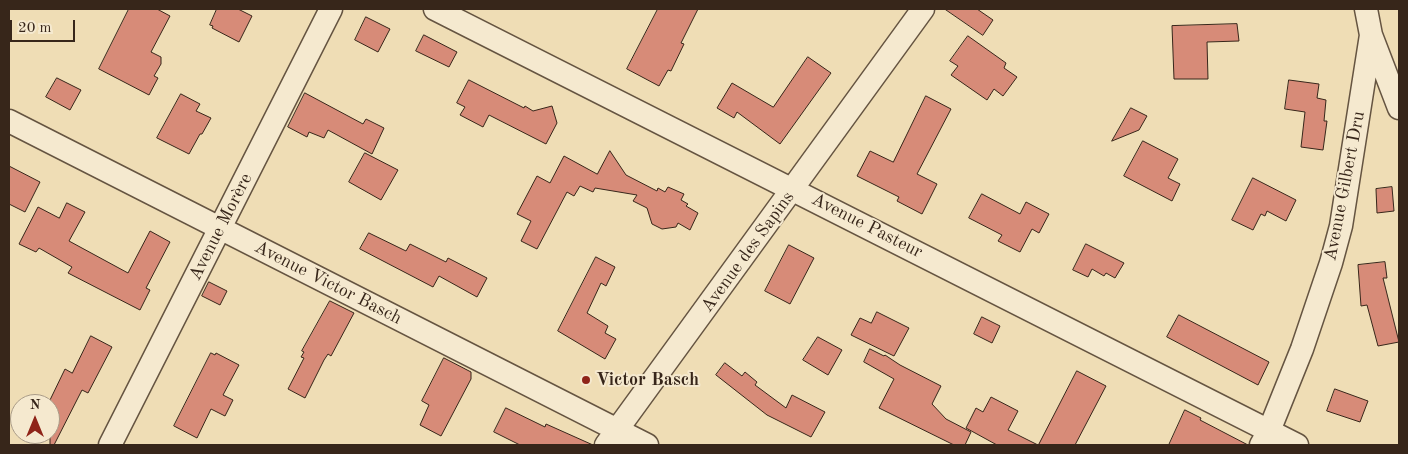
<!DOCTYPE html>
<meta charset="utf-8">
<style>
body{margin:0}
#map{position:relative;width:1408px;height:454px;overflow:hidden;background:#efddb5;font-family:"Old Standard TT",serif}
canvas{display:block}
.frame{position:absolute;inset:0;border:10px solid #37261a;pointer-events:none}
.north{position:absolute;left:10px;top:394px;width:50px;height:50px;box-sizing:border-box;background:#f5e9cf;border:1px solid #a99b87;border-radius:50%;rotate:0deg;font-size:14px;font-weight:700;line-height:20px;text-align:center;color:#37261a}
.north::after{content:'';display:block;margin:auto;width:18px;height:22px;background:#8f2418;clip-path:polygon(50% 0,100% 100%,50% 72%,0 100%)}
.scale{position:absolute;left:10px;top:20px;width:65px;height:22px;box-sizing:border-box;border:2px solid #37261a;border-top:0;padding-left:6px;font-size:15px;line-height:18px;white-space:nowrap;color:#37261a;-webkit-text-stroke:4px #f5e9cf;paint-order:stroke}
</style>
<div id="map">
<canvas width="1408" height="454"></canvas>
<div class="frame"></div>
<div class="north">N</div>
<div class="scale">20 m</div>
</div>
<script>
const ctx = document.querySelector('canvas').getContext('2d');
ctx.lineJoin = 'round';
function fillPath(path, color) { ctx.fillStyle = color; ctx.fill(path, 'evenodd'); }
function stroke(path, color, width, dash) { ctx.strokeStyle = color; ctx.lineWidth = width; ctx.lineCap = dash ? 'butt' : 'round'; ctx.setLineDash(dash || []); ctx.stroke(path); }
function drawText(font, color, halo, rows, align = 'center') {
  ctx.font = font + ' "Old Standard TT",serif'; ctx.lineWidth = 4; ctx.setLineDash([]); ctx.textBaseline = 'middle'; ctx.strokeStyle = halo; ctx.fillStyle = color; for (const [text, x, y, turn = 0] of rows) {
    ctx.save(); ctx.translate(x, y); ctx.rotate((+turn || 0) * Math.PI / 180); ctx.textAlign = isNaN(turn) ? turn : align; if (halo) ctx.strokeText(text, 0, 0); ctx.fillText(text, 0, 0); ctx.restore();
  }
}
const building = new Path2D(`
 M129,9H157L170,16L151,52L161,57V64L154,76L158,78L149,95L99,69Z
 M217,9H238L252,16L239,42L212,28L213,26L210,25Z
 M658,9H698L681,43L684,44L671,71L668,70L659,86L627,69Z
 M945,9H977L993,20L983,35Z
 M366,17L390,29L378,52L355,40Z
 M1237,24L1239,41L1207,42L1208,79H1174L1172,26Z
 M424,35L457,52L449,67L416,51Z
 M968,36L1006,63L1004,68L1017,77L1003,96L994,89L987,100L951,75L958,66L950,61Z
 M808,57L831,73L780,144L737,112L734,118L717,108L732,83L773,107Z
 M57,78L81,90L70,110L46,97Z
 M469,80L524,108L525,106L533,111L552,106L557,123L546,144L489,115L483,127L460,115L465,107L457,103Z
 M1289,80L1319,84L1317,98L1326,100L1324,121H1327L1323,150L1301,147L1305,112L1285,109Z
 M305,93L363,124L366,119L384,128L372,154L328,130L324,138L309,132L307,137L288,127Z
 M181,94L200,104L196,111L211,118L202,134H200L189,154L157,138Z
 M926,96L951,109L917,174L937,184L922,214L897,201L899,197L857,176L870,151L893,162Z
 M1131,108L1147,116L1139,130L1112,141Z
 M1143,141L1178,159L1168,178L1180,184L1172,201L1124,176Z
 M610,151L626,175L657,191L658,188L665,192L668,187L684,194L681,200L688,204L686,206L698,213L690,230L678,223L676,227L662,229L652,224L647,208L633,201L637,195L595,188L593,192L580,186L574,196L567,192L537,249L521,241L531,221L517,214L537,176L550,183L564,156L597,174Z
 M365,153L398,170L381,200L349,182Z
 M9,166L40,182L25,212L9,204Z
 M1253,178L1296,200L1286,221L1267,211L1265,216L1261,214L1253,230L1232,220Z
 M1392,187L1394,211L1377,213L1376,189Z
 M982,194L1020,214L1026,202L1049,214L1039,233L1032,229L1020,252L998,241L1002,235L969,218Z
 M67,203L85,212L69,241L128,273L150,231L170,242L146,288L150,290L140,310L68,273L72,267L39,248L36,252L19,244L38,207L59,218Z
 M369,233L406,251L410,244L446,262L448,258L487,278L477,297L439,276L433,287L360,249Z
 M1086,244L1124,263L1115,278L1106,273L1104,276L1092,269L1088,277L1073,270Z
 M789,245L814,258L790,304L765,291Z
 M596,257L615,267L606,286L601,283L587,313L608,326L605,333L616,339L605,359L558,331Z
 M1385,262L1387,278H1383L1399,342L1378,346L1367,305L1361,306L1358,265Z
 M209,282L227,291L220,305L202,296Z
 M330,301L354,313L331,356L328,354L324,360L305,398L288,389L304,358L301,357L304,352L302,351Z
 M877,312L909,328L894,356L851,335L860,318L871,323Z
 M1179,315L1269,362L1258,385L1167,337Z
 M982,317L1000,326L992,343L974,334Z
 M91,336L112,347L88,393L82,390L54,445H50V400L65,369L72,373Z
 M818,337L842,350L828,375L803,360Z
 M870,349L884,356L885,355L900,365L941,386L932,404L946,419L971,432L965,445H954L879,408L894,379L864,362Z
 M211,353L215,355L216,353L239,365L223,395L233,400L225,416L211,409L197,438L174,426Z
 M444,358L471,372V379L441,436L420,425L429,405L422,401Z
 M725,363L742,376L745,372L757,382L755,385L786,408L792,395L825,412L811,437L767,415L716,375Z
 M1077,371L1106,386L1075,445H997L966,428L976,408L983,412L991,397L1018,411L1008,430L1038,445Z
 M1335,389L1368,401L1360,422L1327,411Z
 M506,408L545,427L546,424L593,445H520L494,432Z
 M1185,410L1201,418L1200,420L1248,445H1169Z`);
const street = new Path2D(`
 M435,9L1297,445
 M1366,9L1371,35L1399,108
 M9,121L647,445
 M110,445L331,9
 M606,445L923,9
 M1261,445L1269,431L1302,349L1331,263L1341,226L1371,35`);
const markers = [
 [586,380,5,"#8f2418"]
];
const streetNames = [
 ["Avenue Gilbert Dru",1345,186,-79],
 ["Avenue Pasteur",867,226,27],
 ["Avenue Morère",221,227,-63],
 ["Avenue des Sapins",748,252,-54],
 ["Avenue Victor Basch",328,283,27]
];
const poiNames = [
 ["Victor Basch",596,380]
];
fillPath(building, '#d78b78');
stroke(building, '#37261a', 1);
stroke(street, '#655441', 25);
stroke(street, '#f5e9cf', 22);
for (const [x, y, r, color] of markers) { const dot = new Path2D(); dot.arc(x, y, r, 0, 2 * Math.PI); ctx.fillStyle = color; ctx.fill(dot); stroke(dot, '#f5e9cf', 2); }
drawText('18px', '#37261a', '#f5e9cf', streetNames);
drawText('bold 18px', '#37261a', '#f5e9cf', poiNames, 'left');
</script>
